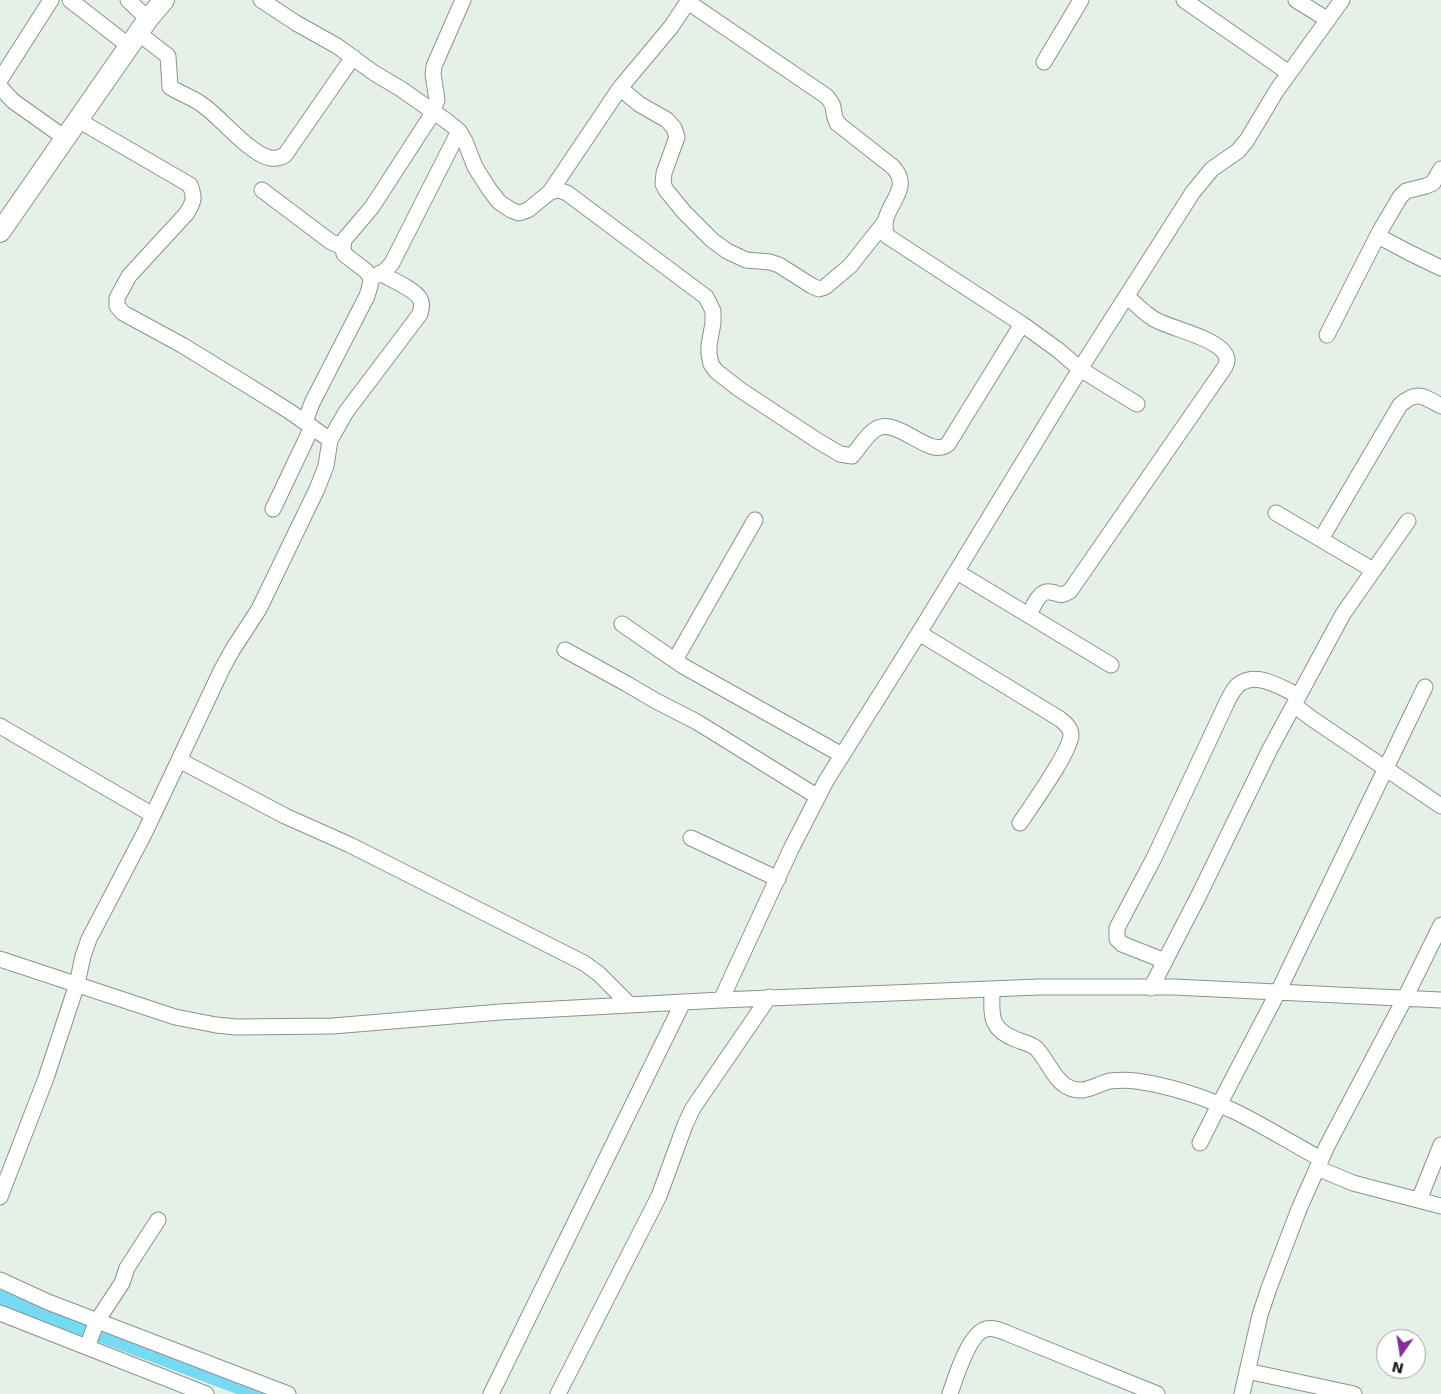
<!DOCTYPE html>
<style>
body{margin:0}
#map{position:relative;width:1441px;height:1394px;overflow:hidden;background:#e5f1e6;font-family:"DejaVu Sans",sans-serif}
canvas{display:block}
.north{position:absolute;left:1376px;top:1329px;width:50px;height:50px;box-sizing:border-box;background:#fff;border:1px solid #a3a4a3;border-radius:50%;rotate:193deg;font-size:14px;font-weight:700;line-height:20px;text-align:center;color:#181c18}
.north::after{content:'';display:block;margin:auto;width:18px;height:22px;background:#832c9a;clip-path:polygon(50% 0,100% 100%,50% 72%,0 100%)}
</style>
<div id="map">
<canvas width="1441" height="1394"></canvas>
<div class="north">N</div>
</div>
<script>
const ctx = document.querySelector('canvas').getContext('2d');
ctx.lineJoin = 'round';
function stroke(path, color, width, dash) { ctx.strokeStyle = color; ctx.lineWidth = width; ctx.lineCap = dash ? 'butt' : 'round'; ctx.setLineDash(dash || []); ctx.stroke(path); }
const canal = new Path2D(`
 M0,1297L258,1394`);
const street = new Path2D(`
 M70,0L129,46
 M128,0L148,19
 M261,0L296,23L337,46L374,73L401,89L448,122L459,131L465,141L475,167L489,189L499,202L511,210L519,213L528,210L550,192L558,190L567,193L706,297L713,311V323L709,345V354L711,364L716,371L739,389L818,441L840,454L852,456C860,447 866,435 876,429C898,416 930,460 948,444L1022,324
 M1184,0L1289,73
 M1296,0L1328,20
 M688,2L826,96C837,107 831,110 837,123L893,167C916,192 876,208 887,236L1022,324L1058,350L1080,369L1137,404
 M138,33L168,56L170,87C181,94 194,98 204,106C222,119 249,153 270,158C276,159 280,158 285,155L353,57
 M1044,62L1081,0
 M0,80L51,0
 M0,87L13,101L65,138
 M620,88L639,104L667,120L674,128L677,137L664,173L663,184L666,190L684,212L712,240L727,251L746,260L770,262L779,265L812,286L819,289L825,287L850,266L884,223
 M78,120L190,185C195,198 194,201 187,213L129,276L117,298V306L123,313L182,345L244,383L289,411L330,440
 M262,190L331,242L343,247
 M550,192L620,88L671,27L689,0
 M1378,236L1410,253L1441,268
 M374,277L386,270L392,263L459,131
 M1327,335L1380,231L1400,197L1406,191L1426,186L1433,183L1441,169
 M305,422L312,403L367,296L370,286L371,278L366,271L344,254L343,247L344,240L372,207L429,119L437,100L433,74L434,66L463,0
 M273,509L312,427
 M1276,513L1373,570
 M1321,539L1400,405C1417,390 1423,396 1441,406
 M957,572L1111,665
 M1029,615C1033,607 1039,590 1050,592C1061,593 1058,598 1070,591L1225,367C1226,365 1227,362 1227,360C1226,339 1170,329 1154,319C1144,313 1135,304 1127,296
 M622,624L683,666L842,755
 M919,633L1060,719C1065,723 1071,728 1071,735C1070,753 1031,806 1020,823
 M565,650L627,684L656,701L697,722L818,797
 M675,660L755,520
 M1294,705L1311,718L1441,806
 M0,726L153,815
 M179,760L285,816L350,845L584,963L599,974L630,1005
 M691,838L778,879
 M0,959L175,1017L216,1025L236,1027L333,1026L500,1012L721,1000L1039,987H1174L1441,1000
 M1165,961L1122,944L1117,939V928L1154,858L1228,700C1232,693 1235,685 1243,682C1260,673 1284,689 1299,696
 M1151,988L1199,895L1270,749L1343,614L1408,521
 M992,989C992,1014 988,1028 1015,1039C1021,1042 1030,1043 1036,1048C1038,1050 1041,1054 1043,1057C1050,1067 1056,1080 1066,1086C1083,1096 1094,1085 1110,1081C1118,1080 1128,1080 1136,1081C1171,1086 1207,1098 1238,1113C1266,1127 1293,1144 1321,1159
 M721,1000L792,847L826,781L922,628L1080,369L1193,192L1212,169L1238,151L1247,140L1277,90L1342,0
 M1200,1143L1219,1105L1278,992L1425,687
 M1317,1168L1353,1183L1441,1206
 M0,1197L46,1078L77,984L83,956L89,939L145,832L222,669L233,649L259,609L317,489L326,466L330,440L346,412L420,314C421,309 423,304 420,299C416,290 390,279 380,273
 M1419,1200L1441,1145
 M0,1280L48,1302L288,1394
 M0,1313L206,1394
 M87,1347L97,1321L122,1283L127,1268L158,1220
 M1247,1371L1354,1394
 M491,1394L683,1002
 M558,1394L659,1196L685,1125L693,1108L769,997
 M950,1394C955,1379 969,1333 986,1329C993,1327 1002,1331 1009,1334L1157,1394
 M1242,1394L1260,1315L1269,1288L1299,1209L1327,1146L1405,998L1441,925`);
const secondary = new Path2D(`
 M0,232L148,19L164,0`);
stroke(canal, '#75daf3', 15);
stroke(street, '#89948a', 17);
stroke(secondary, '#89948a', 22);
stroke(street, '#fff', 15);
stroke(secondary, '#fff', 20);
</script>
